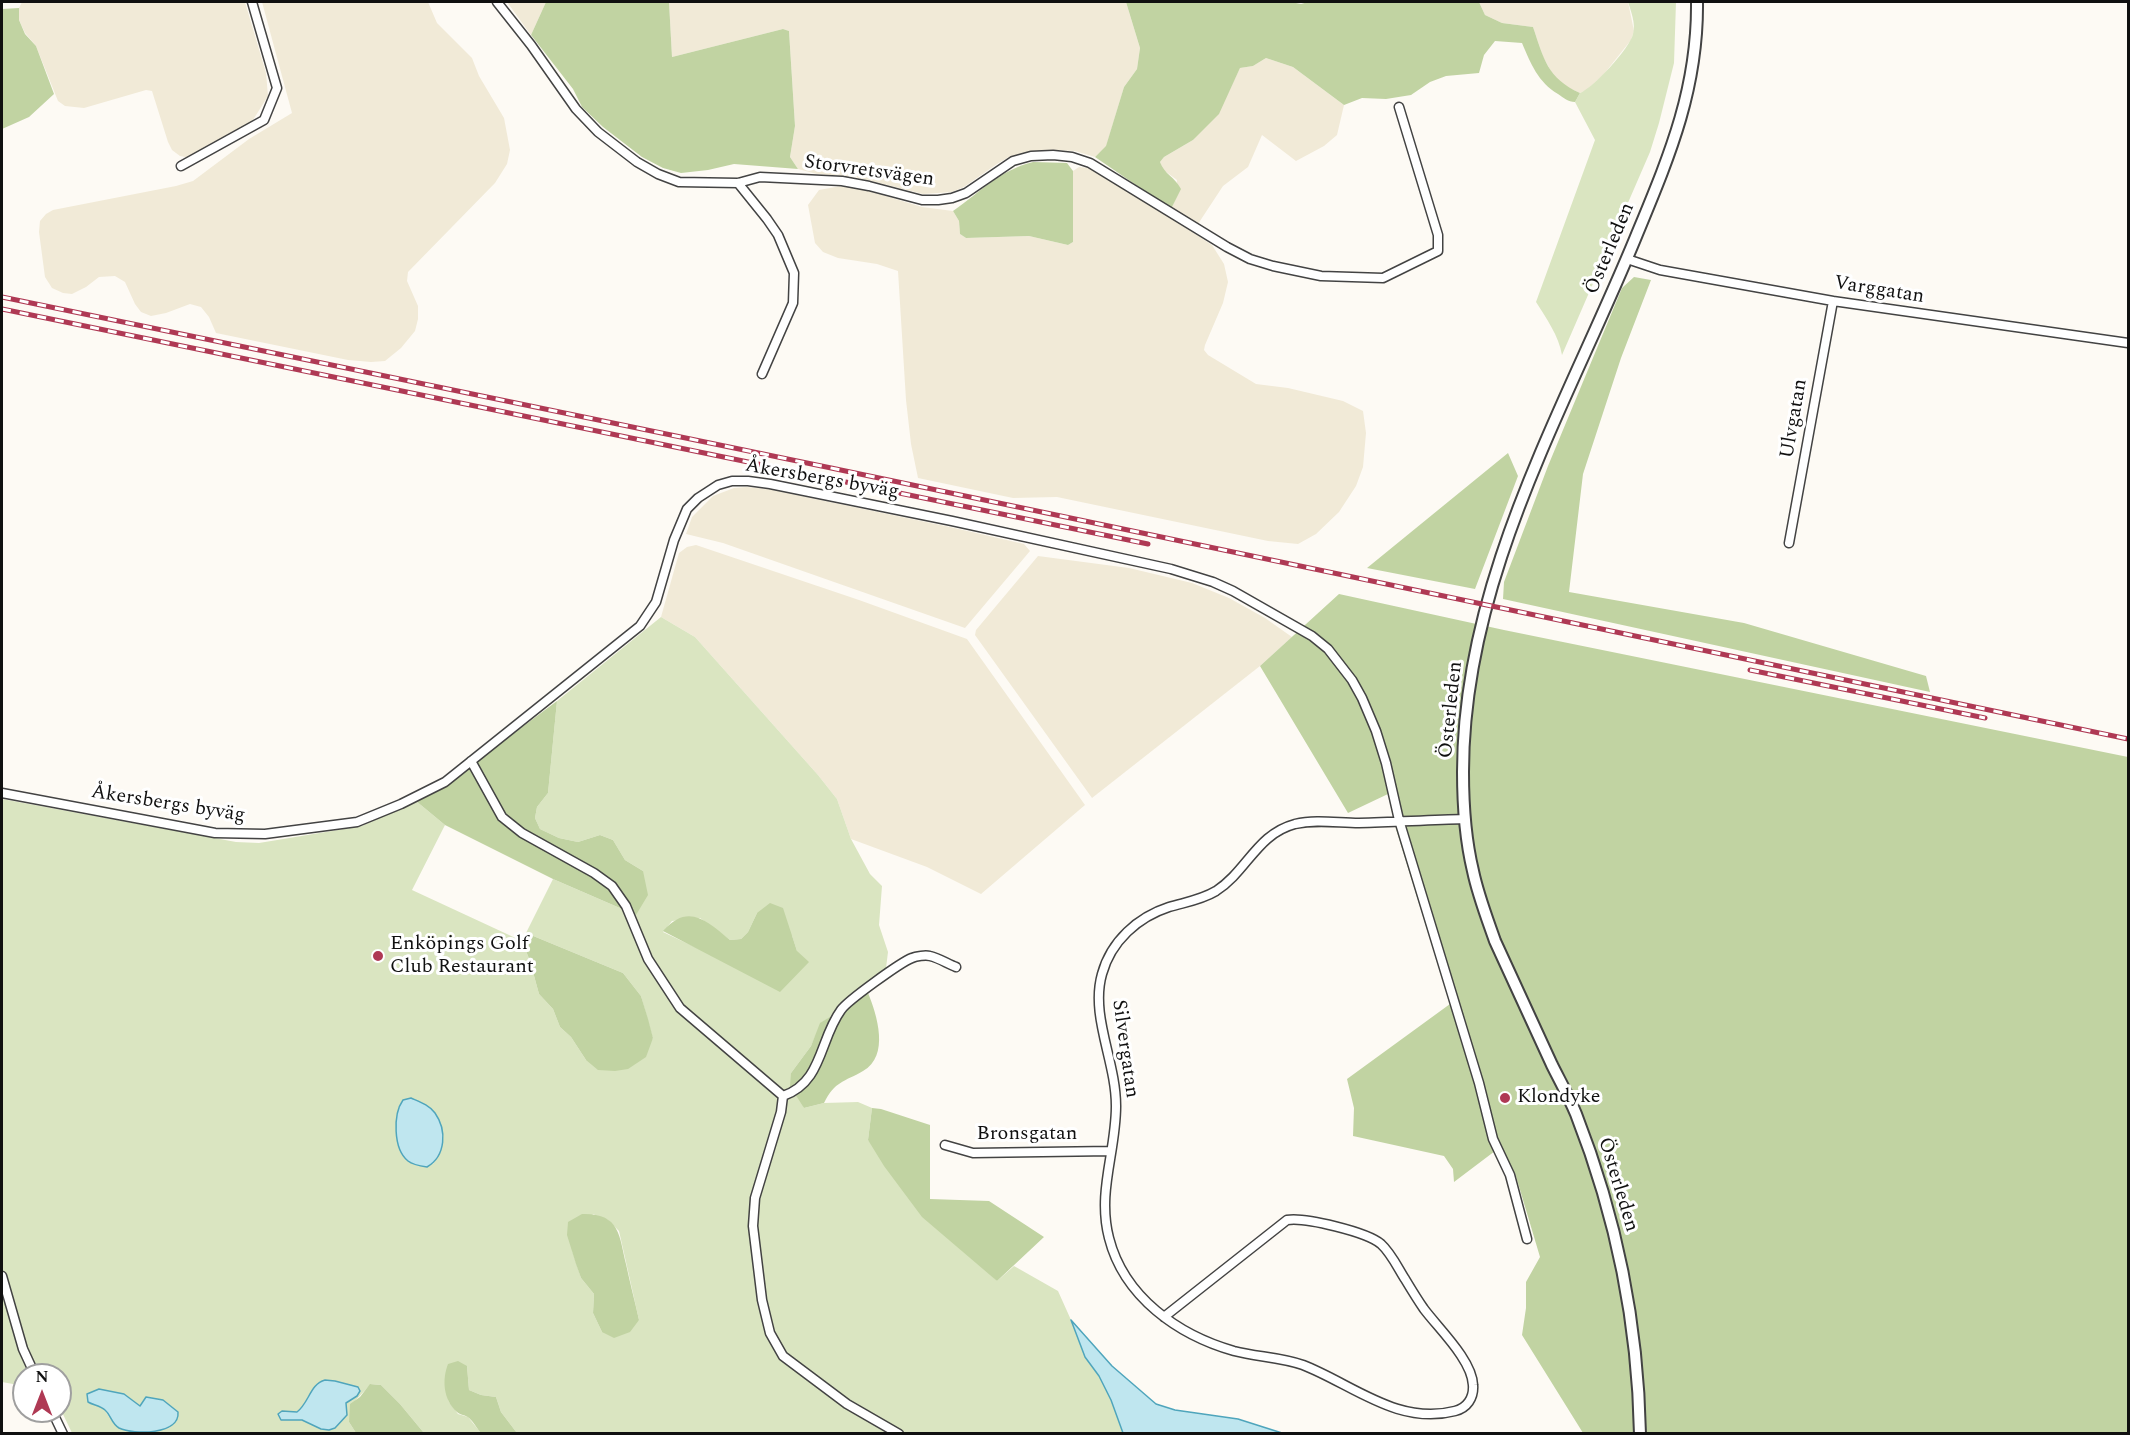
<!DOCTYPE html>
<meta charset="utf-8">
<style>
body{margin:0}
#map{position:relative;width:2130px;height:1435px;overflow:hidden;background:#fdfaf4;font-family:Spectral,serif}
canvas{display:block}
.frame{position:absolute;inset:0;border:3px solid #101010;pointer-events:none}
.north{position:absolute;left:12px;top:1363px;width:60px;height:60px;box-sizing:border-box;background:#fff;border:2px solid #9f9f9f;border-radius:50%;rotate:0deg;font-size:16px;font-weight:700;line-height:24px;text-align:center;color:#101010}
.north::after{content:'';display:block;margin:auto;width:21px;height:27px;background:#af3954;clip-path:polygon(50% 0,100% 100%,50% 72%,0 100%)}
</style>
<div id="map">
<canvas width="2130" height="1435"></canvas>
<div class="frame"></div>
<div class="north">N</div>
</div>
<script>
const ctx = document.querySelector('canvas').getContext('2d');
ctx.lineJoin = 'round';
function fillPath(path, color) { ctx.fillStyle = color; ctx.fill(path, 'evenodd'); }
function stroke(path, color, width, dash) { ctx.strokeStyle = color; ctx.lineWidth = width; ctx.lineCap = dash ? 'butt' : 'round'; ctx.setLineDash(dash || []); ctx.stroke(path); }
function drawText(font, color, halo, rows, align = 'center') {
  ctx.font = font + ' Spectral,serif'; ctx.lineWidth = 6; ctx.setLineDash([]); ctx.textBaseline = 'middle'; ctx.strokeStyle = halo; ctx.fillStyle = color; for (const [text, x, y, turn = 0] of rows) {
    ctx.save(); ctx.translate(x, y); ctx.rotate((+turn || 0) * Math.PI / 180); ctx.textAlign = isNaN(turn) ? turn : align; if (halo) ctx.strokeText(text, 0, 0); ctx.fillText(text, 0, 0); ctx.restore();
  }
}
const farmland = new Path2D(`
 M22,2H245L266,73L268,96L253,120L242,129L190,158L180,156L172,150L168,142L152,91L146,90L84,108L65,106L58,101L36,46L25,33L19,20V8Z
 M262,2H428L437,23L472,58L479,76L504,118L510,150L507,164L495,183L408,272L407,281L418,306V319L415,331L401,348L385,361L371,362L348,360L216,333L209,317L201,307L190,304L166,313L151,316L141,312L135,304L125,282L115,276L99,277L86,287L72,294L63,293L52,288L45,277L39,232L40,221L46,214L53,210L176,186L193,181L249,139L292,113Z
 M507,2H546L531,35Z
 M669,2H1126L1140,48L1137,69L1124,87L1106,147L1095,157L1075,151L1052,150L1030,152L1009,157L997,164L964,187L952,192L923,194L855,177L817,174L798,169L790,157L795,126L789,31L783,29L672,57Z
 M1479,2H1628L1634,31L1631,40L1604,74L1587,90L1580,93L1564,86L1553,75L1543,57L1533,27L1502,23L1485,15Z
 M1266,58L1293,67L1344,105L1337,135L1324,146L1296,161L1262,135L1248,167L1223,186L1198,224L1171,209L1175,200L1177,180L1162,169L1160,162L1164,157L1193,140L1228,93L1240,68L1253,66Z
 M1079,167L1090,168L1125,188L1212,245L1224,264L1228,282L1223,303L1205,345L1204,350L1208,355L1256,384L1288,388L1343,401L1363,411L1366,433L1363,467L1356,486L1339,512L1316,534L1298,544L1268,541L1057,497L1013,498L918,478L911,444L906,400L898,271L877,264L838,258L823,252L815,243L808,205L819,190L841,186L866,190L922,207L953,211L959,221L960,234L966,238L1029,236L1068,245L1073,242V171Z
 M747,487L768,489L950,527L1024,544L1030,551L965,628L723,543L686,534L692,517L713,496L734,488Z
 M696,545L859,600L967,639L1085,805L981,894L927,867L851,839L837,799L818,775L695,637L661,617L679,553L687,547Z
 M1038,556L1129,568L1192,583L1229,598L1265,618L1292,637L1260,666L1092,798L975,635L976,630Z`);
const green = new Path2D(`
 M1628,2H1676L1674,63L1659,123L1650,152L1562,355C1559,336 1546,318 1536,302L1595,140L1575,102L1580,93C1593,88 1630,48 1633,34C1636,24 1631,11 1628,2Z
 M661,617L695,637L818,775L837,799L851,839L870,874L882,886L879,925L888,952L886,968L847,998L834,1014L821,1023L811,1046L791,1073L804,1108L824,1103L858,1102L872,1108L868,1140L997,1281L1014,1266L1058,1291L1071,1320L1085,1357L1099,1376L1111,1400L1123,1433H517L501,1412L496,1397L481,1395L469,1390L467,1366L445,1387L449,1402L458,1414L468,1417L481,1433H424L400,1404L381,1385L371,1384L354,1402L349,1422L356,1433H72L60,1408V1375H24V1386L2,1382V799L236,842L259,843L362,826L416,801L445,825L412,890L522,941L530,961L539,994L553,1009L560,1027L571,1037L586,1060L653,1039L641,996L623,973L526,933L553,879L636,915L643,871L625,860L613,840L600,835L578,842L559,838L540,829L535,818L537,807L548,793L557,701ZM757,913L792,936L797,951L701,950L663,932L672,921L700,918L730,940L741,939L748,932ZM403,1100C409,1101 416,1100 422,1103C446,1114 448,1145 433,1164L397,1130L399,1106ZM593,1214L608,1220L619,1231L639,1320L602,1332L593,1313L594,1294L581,1278L572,1250ZM325,1380L358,1387L346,1403L347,1416C320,1435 315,1415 286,1420L282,1411L297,1412C309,1403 310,1384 325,1380ZM106,1390L124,1394L140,1406L143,1404L170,1428L142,1432L109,1417L103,1407Z`);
const forest = new Path2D(`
 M546,2H669L672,57L783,29L789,31L795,126L790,157L798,169L734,164L708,170L681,173L663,168L642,157L603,127L582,107L573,89L531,35Z
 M1126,2H1291L1301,4L1308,2H1479L1485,15L1502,23L1533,27C1544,59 1547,78 1580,93L1575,102C1568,102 1564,98 1558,94C1538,82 1531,64 1522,43L1495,41L1484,55L1479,73L1446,76L1430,82L1411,95L1386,99L1362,98L1344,105L1293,67L1266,58L1253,66L1240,68L1219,114L1193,140L1164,157L1160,162C1164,174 1175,177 1181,189L1171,209L1095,157L1106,146L1124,87L1137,69L1140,48Z
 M19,8V20L25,34L36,46L54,94L29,117L2,129V9Z
 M1033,162L1067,163L1073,171V242L1068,245L1029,236L966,238L960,234L959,221L953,211C982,191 998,171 1033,162Z
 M1634,277L1651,280L1621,358L1583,474L1569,592L1744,623L1926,676L1930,692L1503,599L1504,582L1548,466L1622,288Z
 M1508,453L1518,476L1475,589L1367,568Z
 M1339,594L1504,630L2128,757V1433H1583L1522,1335L1526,1308V1282L1540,1257L1515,1173L1495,1151L1454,1182L1453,1169L1444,1156L1353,1136L1354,1108L1347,1079L1450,1004L1396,829L1388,794L1348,813L1260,666Z
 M557,701L548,793L537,807L535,818L540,829L559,838L578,842L600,835L613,840L625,860L643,871L648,895L636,915L553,879L445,825L416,801L482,757Z
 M770,903L783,908L797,951L809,962L780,992L663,931C688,903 706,920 730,940L741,939L748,932L757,913Z
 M526,933L623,973L641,996L648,1019L653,1038L646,1057L628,1069L615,1071L598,1070L586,1060L571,1037L560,1027L553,1009L539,994L530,961L522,941Z
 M868,993C877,1015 890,1056 863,1071C844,1082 835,1081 824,1103L804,1108L790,1086L791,1073L811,1046L820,1023Z
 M872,1108L881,1109L930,1125V1199L989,1201L1044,1237L997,1281L922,1217L884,1166L868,1140Z
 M582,1214C620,1213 619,1235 626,1264C630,1283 635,1302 639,1320L630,1332L614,1338L602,1332L593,1313L594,1294L581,1278L576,1264L567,1235L568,1222Z
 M458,1361L467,1366L469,1390L481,1395L496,1397L501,1412L517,1433H481C477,1429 474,1422 469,1418C466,1415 460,1415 457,1412C443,1400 442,1379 448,1364Z
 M370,1384L381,1385L400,1404L424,1433H356L349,1422L350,1404L360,1397Z`);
const water = new Path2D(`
 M411,1098C420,1102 429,1105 435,1113C447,1130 446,1156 427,1167C420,1166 413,1165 408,1161C393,1149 393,1114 403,1100Z
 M1071,1320L1112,1366L1156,1404L1175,1410L1238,1419L1282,1433H1123L1111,1400L1099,1376L1085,1357Z
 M325,1380L335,1381L358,1387L360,1391L357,1396L346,1403L347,1415L335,1428L329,1430L321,1429L302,1420H281L278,1414L282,1411L297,1412C309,1403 310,1384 325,1380Z
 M99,1389L124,1394L140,1406L146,1397L163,1400L178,1412C180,1435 134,1435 119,1428C111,1423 111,1415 105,1410C101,1406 93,1405 88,1402L87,1394Z`);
const minor = new Path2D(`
 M497,2L531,45L576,109L598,132L637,162L658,174L679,182L738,183L760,177L842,181L869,186L922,200H938L952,198L966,193L1013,161L1031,156L1053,155L1072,157L1090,163L1227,247L1250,259L1273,266L1321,276L1383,278L1438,251V235L1399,107
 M181,166L264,120L277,88L252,2
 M738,183L767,219L778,235L794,273L793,303L762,374
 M1627,259L1660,270L1833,301L2128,343
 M1789,543L1833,301
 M471,761L502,817L522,833L594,873L612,886L626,906L648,959L680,1008L783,1096
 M2,793L215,833L265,834L357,822L401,804L445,782L640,626L656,602L674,540L687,509L698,498L718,485L732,481H748L770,484L952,521L1171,569L1213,582L1233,591L1312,636L1328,649L1352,680L1362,698L1376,731L1386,763L1399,820L1479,1083L1493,1139L1510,1175L1527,1239
 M783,1096L781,1112L755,1198L753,1226L762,1300L770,1333L783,1356L847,1404L899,1434
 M783,1096C823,1082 819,1040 841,1010C847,1001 901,962 912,958C916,956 926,955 930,956C939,958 948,964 956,967
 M945,1145L973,1153L1111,1151
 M2,1276L23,1349L35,1375
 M1164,1317L1287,1220C1305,1217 1367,1232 1381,1244C1391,1253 1398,1268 1405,1279C1411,1289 1417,1299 1424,1309C1439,1329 1472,1360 1473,1385C1474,1398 1467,1408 1455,1411C1398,1426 1352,1384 1303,1365C1280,1357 1257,1357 1234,1351C1178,1335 1124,1297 1109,1238C1097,1192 1116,1152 1116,1106C1116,1061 1090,1016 1102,974C1111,941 1138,917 1169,907C1186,902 1201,900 1216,891C1247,871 1257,834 1295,824C1316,819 1338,823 1359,823C1394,822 1429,820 1464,819
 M52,1411L63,1434`);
const tertiary = new Path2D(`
 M1640,1434C1638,1324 1616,1216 1576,1114C1569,1097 1560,1081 1552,1065C1533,1024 1514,983 1495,941C1487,918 1478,895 1473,871C1465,838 1463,805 1463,772C1463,580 1564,411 1635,239C1668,159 1698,91 1697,2`);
const rail = new Path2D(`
 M2,297L836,469L2128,739
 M2,309L1148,544
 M1750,670L1985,718`);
const markers = [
 [378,956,6,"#af3954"],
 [1505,1098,6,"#af3954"]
];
const streetNames = [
 ["Storvretsvägen",869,172,8],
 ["Österleden",1611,249,-67],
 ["Varggatan",1879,291,9],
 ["Ulvgatan",1795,419,-80],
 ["Åkersbergs byväg",822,480,10],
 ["Österleden",1452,710,-84],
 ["Åkersbergs byväg",168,805,9],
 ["Silvergatan",1124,1049,82],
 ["Bronsgatan",1027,1135],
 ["Österleden",1617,1185,73]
];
const poiNames = [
 ["Enköpings Golf",390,945],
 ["Club Restaurant",390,968],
 ["Klondyke",1517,1098]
];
fillPath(farmland, '#f1ead7');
fillPath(green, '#dae5c1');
fillPath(forest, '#c1d3a2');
fillPath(water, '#bfe6ef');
stroke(water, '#4fa5bc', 1.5);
stroke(minor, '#434343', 11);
stroke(tertiary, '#434343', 14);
stroke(minor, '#fff', 8);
stroke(tertiary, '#fff', 10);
stroke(rail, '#af3954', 5);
stroke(rail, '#fff', 3, [9]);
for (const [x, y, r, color] of markers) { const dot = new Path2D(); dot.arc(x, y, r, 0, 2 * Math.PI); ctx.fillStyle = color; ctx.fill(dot); stroke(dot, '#fff', 2); }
drawText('20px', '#101010', '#fff', streetNames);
drawText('20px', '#101010', '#fff', poiNames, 'left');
</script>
